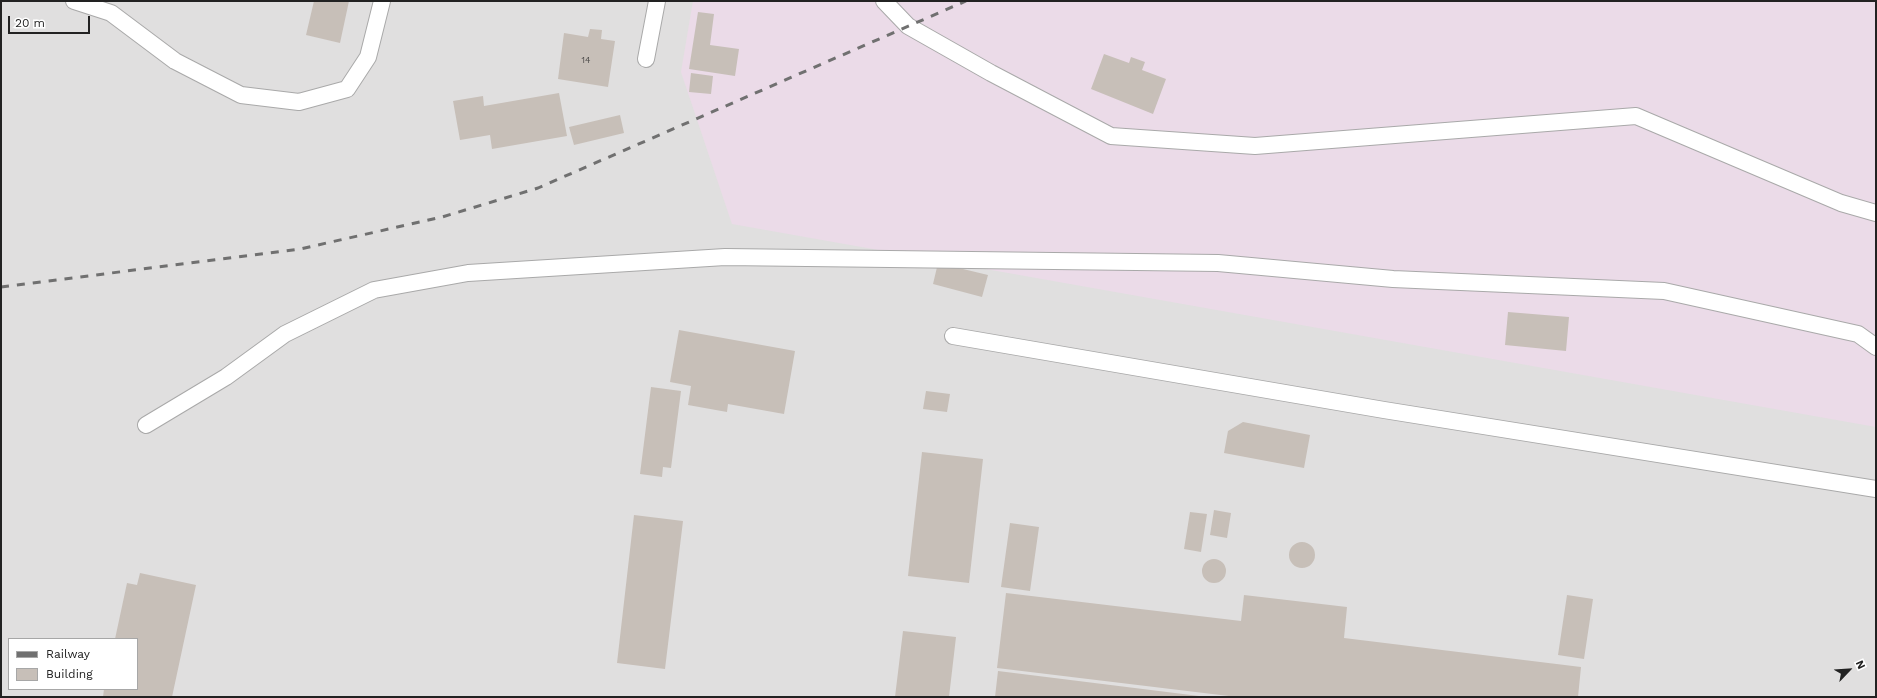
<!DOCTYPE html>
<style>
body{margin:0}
#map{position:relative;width:1877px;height:698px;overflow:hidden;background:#f2efe9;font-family:"Work Sans",sans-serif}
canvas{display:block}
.frame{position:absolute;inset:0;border:2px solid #222;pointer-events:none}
.legend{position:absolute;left:8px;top:638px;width:130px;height:52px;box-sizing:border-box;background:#fff;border:1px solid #a7a7a7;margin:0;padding:5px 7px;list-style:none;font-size:12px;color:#222}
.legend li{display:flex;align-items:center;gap:8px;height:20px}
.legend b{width:20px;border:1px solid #a7a7a7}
.north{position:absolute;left:1829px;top:650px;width:40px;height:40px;-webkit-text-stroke:3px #fff;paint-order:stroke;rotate:65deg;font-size:11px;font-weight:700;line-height:16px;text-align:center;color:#222}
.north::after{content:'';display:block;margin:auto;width:14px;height:18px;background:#222;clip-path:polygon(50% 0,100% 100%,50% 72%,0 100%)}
.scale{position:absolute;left:8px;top:16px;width:82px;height:18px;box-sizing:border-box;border:2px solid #222;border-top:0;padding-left:5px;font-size:12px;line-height:14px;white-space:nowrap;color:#222;-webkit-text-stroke:3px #fff;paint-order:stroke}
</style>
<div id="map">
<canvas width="1877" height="698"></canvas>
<div class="frame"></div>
<ul class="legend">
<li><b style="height:5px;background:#707070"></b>Railway</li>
<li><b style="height:11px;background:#c7bfb8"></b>Building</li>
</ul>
<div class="north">N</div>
<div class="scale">20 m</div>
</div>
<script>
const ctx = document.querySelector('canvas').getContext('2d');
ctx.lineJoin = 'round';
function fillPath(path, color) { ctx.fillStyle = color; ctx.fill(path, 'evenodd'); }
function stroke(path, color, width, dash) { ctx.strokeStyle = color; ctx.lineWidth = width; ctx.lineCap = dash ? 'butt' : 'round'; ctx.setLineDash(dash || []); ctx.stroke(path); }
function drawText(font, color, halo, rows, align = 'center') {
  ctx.font = font + ' "Work Sans",sans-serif'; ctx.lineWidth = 3.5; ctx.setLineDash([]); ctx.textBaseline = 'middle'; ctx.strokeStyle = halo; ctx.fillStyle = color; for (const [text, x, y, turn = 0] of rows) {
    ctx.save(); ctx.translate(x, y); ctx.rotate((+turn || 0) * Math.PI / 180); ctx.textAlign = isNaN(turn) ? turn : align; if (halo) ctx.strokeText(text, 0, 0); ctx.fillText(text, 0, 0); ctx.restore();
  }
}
const residential = new Path2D(`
 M1,1H1876V697H1ZM9,639H137V689H9Z`);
const industrial = new Path2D(`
 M693,1H1876V427L732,224L681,72Z`);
const building = new Path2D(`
 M314,1H349L340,43L306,35Z
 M698,12L714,14L710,45L739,49L735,76L689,69Z
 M590,29L602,30L601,39L615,41L608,87L558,79L564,33L588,37Z
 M1104,54L1129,63L1131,57L1145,62L1142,70L1166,79L1153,114L1091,89Z
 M691,73L713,76L711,94L689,92Z
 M559,93L567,136L492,149L490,135L460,140L453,101L483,96L484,106Z
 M620,115L624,133L574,145L569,127Z
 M938,263L988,275L982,297L933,284Z
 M1508,312L1569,317L1566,351L1505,345Z
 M679,330L795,351L784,414L728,404L727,412L688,405L691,386L670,382Z
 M651,387L681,391L671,468L663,467L662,477L640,474Z
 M926,391L950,394L947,412L923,409Z
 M1243,422L1310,435L1304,468L1224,453L1228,431Z
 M922,452L983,459L969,583L908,576Z
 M1214,510L1231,513L1227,538L1210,535Z
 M1190,512L1207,514L1201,552L1184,549Z
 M634,515L683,521L665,669L617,663Z
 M1010,523L1039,527L1030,591L1001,587Z
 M1289 555a13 13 0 1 1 26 0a13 13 0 1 1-26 0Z
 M1202 571a12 12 0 1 1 24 0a12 12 0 1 1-24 0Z
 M140,573L196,585L172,697H103L104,689H137V639H115L127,583L137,585Z
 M1006,593L1241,621L1244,595L1347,607L1344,638L1581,667L1578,697H1237L997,668Z
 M1567,595L1593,599L1584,659L1558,655Z
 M903,631L956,637L949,697H895Z
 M998,671L1199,696V697H995Z`);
const service = new Path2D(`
 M74,1L111,13L175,61L241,95L299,102L347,89L368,57L382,1
 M884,1L908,26L991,73L1111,136L1255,146L1636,116L1841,203L1876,213
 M646,59L657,1
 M953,336L1384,410L1876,489
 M146,425L226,377L285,334L374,290L468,273L725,257L1218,263L1393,279L1664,291L1858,334L1876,347`);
const rail = new Path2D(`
 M1,287L300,249L442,217L538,188L966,1`);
const numberNames = [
 ["14",586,60]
];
fillPath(residential, '#e0dfdf');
fillPath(industrial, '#ebdbe8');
fillPath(building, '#c7bfb8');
stroke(service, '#a9a9a9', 18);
stroke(service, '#fff', 16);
stroke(rail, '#707070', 3, [8, 8]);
drawText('9px', '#4b4948', null, numberNames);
</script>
